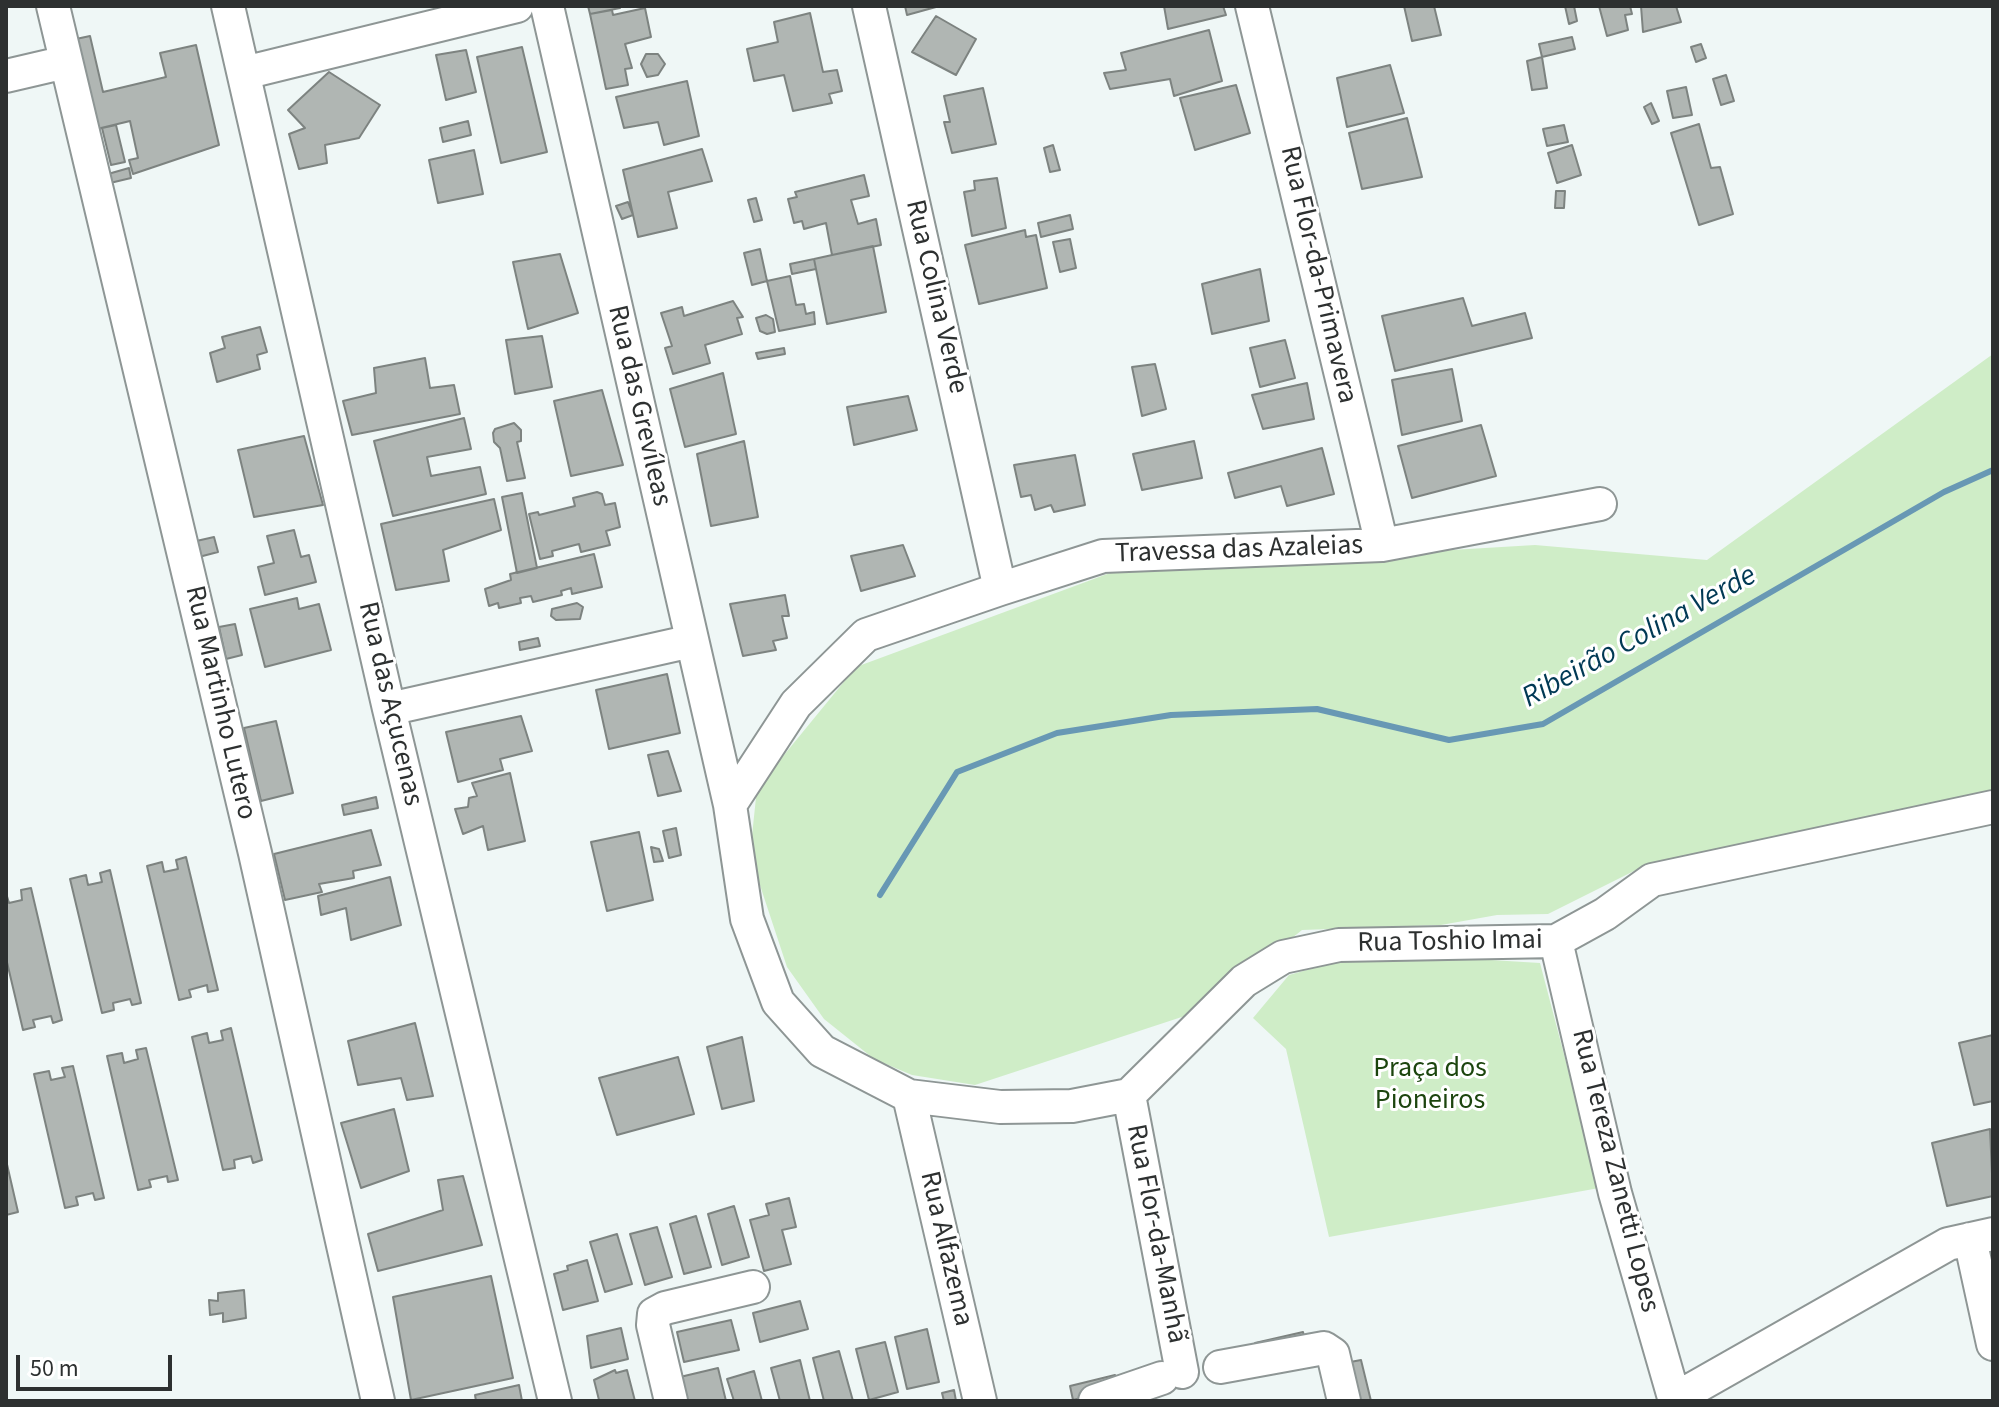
<!DOCTYPE html>
<meta charset="utf-8">
<style>
body{margin:0}
#map{position:relative;width:1999px;height:1407px;overflow:hidden;background:#eff7f6;font-family:"Source Sans 3",sans-serif}
canvas{display:block}
.frame{position:absolute;inset:0;border:8px solid #2d3030;pointer-events:none}
.scale{position:absolute;left:16px;top:1355px;width:156px;height:36px;box-sizing:border-box;border:4px solid #2d3030;border-top:0;padding-left:10px;font-size:24px;line-height:28px;white-space:nowrap;color:#2d3030;-webkit-text-stroke:6px #fff;paint-order:stroke}
</style>
<div id="map">
<canvas width="1999" height="1407"></canvas>
<div class="frame"></div>
<div class="scale">50 m</div>
</div>
<script>
const ctx = document.querySelector('canvas').getContext('2d');
ctx.lineJoin = 'round';
function fillPath(path, color) { ctx.fillStyle = color; ctx.fill(path, 'evenodd'); }
function stroke(path, color, width, dash) { ctx.strokeStyle = color; ctx.lineWidth = width; ctx.lineCap = dash ? 'butt' : 'round'; ctx.setLineDash(dash || []); ctx.stroke(path); }
function drawText(font, color, halo, rows, align = 'center') {
  ctx.font = font + ' "Source Sans 3",sans-serif'; ctx.lineWidth = 6; ctx.setLineDash([]); ctx.textBaseline = 'middle'; ctx.strokeStyle = halo; ctx.fillStyle = color; for (const [text, x, y, turn = 0] of rows) {
    ctx.save(); ctx.translate(x, y); ctx.rotate((+turn || 0) * Math.PI / 180); ctx.textAlign = isNaN(turn) ? turn : align; if (halo) ctx.strokeText(text, 0, 0); ctx.fillText(text, 0, 0); ctx.restore();
  }
}
const green = new Path2D(`
 M1993,354V797L1642,867L1548,914L1497,915L1441,925L1302,930L1203,1010L975,1085L912,1075L874,1059L824,1019L787,967L750,855L757,788L856,667L1118,570L1535,545L1707,560Z
 M1392,954L1540,963L1599,1188L1329,1237L1286,1049L1253,1018L1289,975L1335,962Z`);
const stream = new Path2D(`
 M880,895L957,772L1057,733L1171,715L1317,709L1449,740L1543,724L1944,492L1993,470`);
const building = new Path2D(`
 M588,6H619L620,8L590,14Z
 M905,6H935L936,7L907,15Z
 M1164,6H1223L1226,15L1168,29Z
 M1404,6H1434L1441,35L1412,41Z
 M1565,6H1574L1577,21L1569,24Z
 M1599,6H1630L1632,14L1625,15L1628,30L1607,36Z
 M1641,6H1676L1681,22L1643,32Z
 M645,8L651,37L625,44L632,68L625,69L628,85L606,89L590,14L612,10L613,15Z
 M810,13L823,72L837,70L842,91L829,94L832,103L793,111L784,75L754,81L747,49L778,42L774,22Z
 M936,16L976,39L956,75L912,52Z
 M1209,30L1222,81L1174,96L1170,79L1110,89L1104,73L1126,70L1121,53Z
 M90,36L103,92L166,77L160,53L196,45L219,145L133,174L129,160L138,158L130,121L97,129L76,39Z
 M1572,37L1575,49L1542,57L1539,44Z
 M1701,44L1706,58L1696,62L1691,47Z
 M522,47L547,152L501,163L477,57Z
 M466,50L476,92L446,100L436,55Z
 M646,54H658L665,64L658,75L647,77L641,64Z
 M1542,57L1547,88L1532,90L1527,61Z
 M1390,65L1404,113L1347,127L1337,78Z
 M329,72L380,105L359,138L325,145L327,163L299,169L289,134L305,128L288,110Z
 M1726,75L1734,101L1721,105L1713,79Z
 M687,81L699,136L664,145L658,122L624,128L616,97Z
 M1236,85L1250,133L1195,150L1180,98Z
 M1686,87L1692,115L1673,118L1667,91Z
 M983,88L996,144L952,153L944,122H950L944,96Z
 M1651,103L1659,121L1652,124L1644,107Z
 M1407,118L1422,177L1362,189L1349,133Z
 M468,121L471,135L443,142L440,128Z
 M1699,124L1711,168L1720,167L1733,214L1699,225L1671,133Z
 M116,125L125,162L111,165L102,128Z
 M1564,125L1568,142L1547,146L1543,129Z
 M1053,145L1060,170L1050,172L1044,148Z
 M1572,145L1581,175L1557,183L1548,153Z
 M702,149L712,181L668,192L677,228L638,237L623,170Z
 M474,150L483,194L438,203L429,160Z
 M129,168L131,178L110,183L108,174Z
 M864,175L869,196L851,200L858,224L876,219L881,245L832,255L826,223L804,229L802,221L794,223L788,199L797,197L795,192Z
 M997,178L1006,228L972,236L964,192L975,190L974,181Z
 M1556,191H1565L1564,208H1555Z
 M756,198L762,220L754,222L748,200Z
 M628,202L633,215L622,219L616,206Z
 M1070,215L1073,229L1041,237L1038,223Z
 M1025,230L1026,237L1036,235L1047,288L979,304L965,245Z
 M1070,239L1076,268L1060,272L1053,242Z
 M873,246L886,312L827,324L814,259Z
 M760,249L767,281L752,285L744,253Z
 M560,254L578,313L528,329L513,262Z
 M814,259L816,269L792,274L790,264Z
 M1260,269L1269,321L1212,334L1202,284Z
 M790,276L796,305L804,304L806,314L814,312L815,324L779,331L767,281Z
 M1463,298L1472,326L1525,313L1532,338L1395,371L1382,316Z
 M733,301L743,317L737,318L742,334L705,345L710,363L673,374L665,348L672,346L661,313L682,307L684,316Z
 M766,315L773,319L775,332L767,334L760,331L756,318Z
 M260,327L267,352L257,355L260,369L217,382L210,353L225,348L222,337Z
 M542,336L552,387L515,394L506,340Z
 M1285,340L1295,378L1260,387L1250,348Z
 M784,348L785,354L758,359L756,353Z
 M425,358L430,388L454,385L460,414L352,435L343,401L376,393L374,368Z
 M1155,364L1166,409L1142,416L1132,367Z
 M1452,369L1462,421L1402,435L1392,380Z
 M723,373L736,434L685,447L670,389Z
 M1307,383L1314,419L1263,429L1252,395Z
 M602,390L623,465L571,476L554,401Z
 M908,396L917,430L854,445L847,407Z
 M464,418L471,449L427,457L431,476L480,467L486,494L393,516L374,441Z
 M514,423L521,430V441L517,442L525,478L507,481L500,448L494,442L493,433L495,429Z
 M1481,425L1496,476L1412,498L1398,446Z
 M304,436L323,505L254,517L238,450Z
 M744,441L758,517L711,526L697,454Z
 M1194,441L1202,478L1142,490L1133,454Z
 M1322,448L1334,494L1287,506L1281,486L1235,498L1228,473Z
 M1075,455L1085,505L1054,512L1051,505L1035,510L1031,495L1021,497L1014,465Z
 M597,492L602,494L605,505L615,503L620,527L606,531L610,545L581,552L579,544L552,551L553,556L540,559L529,514L538,512L539,515L575,506L573,498Z
 M522,493L537,568L517,573L502,497Z
 M494,499L501,530L443,550L449,581L396,590L381,524Z
 M294,530L301,557L309,555L316,582L265,595L258,567L274,563L267,536Z
 M214,537L218,552L195,558L192,542Z
 M903,545L915,576L861,591L851,556Z
 M594,554L602,587L572,594L571,588L561,591L562,595L533,602L531,596L520,598L521,603L499,608L498,603L489,606L485,589L511,580L510,574Z
 M785,595L789,616H782L787,638L773,641L776,650L743,656L730,604Z
 M297,598L299,609L319,604L331,650L265,667L250,609Z
 M577,603L583,607L580,619L556,620L551,616L552,609Z
 M235,624L242,655L226,659L219,627Z
 M538,638L540,646L520,650L519,642Z
 M667,674L680,733L609,749L596,690Z
 M521,716L532,751L500,759L503,770L458,782L446,732Z
 M276,721L293,793L261,801L244,728Z
 M668,751L681,791L658,796L648,755Z
 M510,773L525,841L488,850L483,826L463,834L455,809L468,807L469,798L477,796L472,783Z
 M376,797L378,808L344,815L342,805Z
 M676,828L681,855L669,858L663,831Z
 M371,830L381,865L353,871L354,878L319,884L322,892L285,900L274,854Z
 M639,832L653,900L607,911L591,842Z
 M651,847L659,849L663,861L654,862Z
 M186,857L218,990L208,992L207,985L189,990L191,997L179,1000L147,866L162,862L164,872L178,869L176,860Z
 M110,870L141,1003L132,1005L130,999L113,1003L114,1010L102,1013L70,879L86,875L88,885L102,882L100,873Z
 M390,877L401,925L351,940L346,908L321,915L318,896Z
 M31,888L62,1020L53,1023L51,1016L33,1020L35,1027L23,1030L6,958V893L9,903L22,900L21,890Z
 M415,1023L433,1096L407,1100L401,1078L358,1085L348,1041Z
 M231,1028L262,1160L253,1163L251,1156L234,1160L235,1168L223,1170L192,1037L207,1033L209,1043L223,1040L221,1031Z
 M1993,1035V1101L1974,1105L1959,1043Z
 M742,1037L754,1101L722,1109L707,1047Z
 M146,1048L178,1180L168,1182L167,1176L149,1180L151,1187L138,1190L107,1056L122,1053L124,1063L138,1059L136,1050Z
 M678,1057L694,1114L617,1135L599,1078Z
 M73,1066L104,1198L95,1200L93,1193L76,1197L78,1205L65,1208L34,1074L49,1071L51,1080L65,1077L62,1068Z
 M394,1109L409,1171L361,1188L341,1123Z
 M1990,1129L1993,1196L1947,1206L1932,1143Z
 M6,1160L18,1212L6,1215Z
 M463,1176L482,1245L378,1271L368,1234L443,1210L438,1180Z
 M789,1198L796,1227L782,1230L791,1264L764,1271L750,1220L769,1215L766,1204Z
 M734,1206L749,1257L722,1265L708,1214Z
 M696,1216L711,1267L684,1274L670,1224Z
 M657,1227L672,1277L645,1285L630,1234Z
 M617,1234L632,1284L605,1292L590,1242Z
 M587,1260L598,1301L563,1310L554,1274L568,1270L567,1266Z
 M491,1276L513,1378L411,1400L393,1297Z
 M244,1290L246,1318L223,1322V1313L210,1315L209,1300L218,1301V1293Z
 M800,1301L808,1329L760,1342L753,1313Z
 M731,1320L739,1350L684,1362L677,1332Z
 M621,1328L628,1359L591,1368L587,1336Z
 M927,1329L939,1382L907,1389L895,1337Z
 M1303,1332L1306,1345L1258,1356L1255,1343Z
 M885,1342L898,1392L869,1400L856,1349Z
 M839,1351L853,1401H824L813,1358Z
 M800,1360L810,1401H780L771,1368Z
 M1361,1360L1371,1401H1354L1345,1363Z
 M718,1368L726,1401H686L680,1377Z
 M615,1370L616,1373L627,1370L635,1401H595L599,1400L594,1380Z
 M754,1371L762,1401H734L727,1379Z
 M1115,1375L1118,1389L1073,1400L1070,1386Z
 M519,1385L522,1401H476L475,1395Z
 M954,1390L956,1401H944L942,1393Z`);
const minor = new Path2D(`
 M53,6L255,853L378,1401
 M228,6L389,709L555,1401
 M547,6L730,805L747,919L778,1002L822,1051L909,1096L1000,1107L1072,1106L1129,1095
 M869,6L1000,589
 M1252,6L1382,545
 M244,73L517,6
 M6,76L66,62
 M389,709L692,641
 M730,805L796,704L866,635L1000,589L1103,556L1382,545L1600,504
 M1556,941L1615,1193L1675,1401
 M1129,1095L1244,981L1283,957L1339,945L1556,941L1605,914L1652,880L1993,807
 M1129,1095L1182,1372
 M909,1096L980,1401
 M1970,1239L1993,1344
 M1220,1367L1324,1348L1333,1354L1344,1401
 M1675,1399L1948,1244L1993,1234
 M671,1401L653,1325L654,1314L665,1308L753,1287
 M1095,1401L1162,1378`);
const streetNames = [
 ["Rua Flor-da-Primavera",1317,275,77],
 ["Rua Colina Verde",935,297,77],
 ["Rua das Grevíleas",638,406,77],
 ["Travessa das Azaleias",1239,551,-2],
 ["Rua Martinho Lutero",219,703,77],
 ["Rua das Açucenas",389,704,77],
 ["Rua Toshio Imai",1450,943,-1],
 ["Rua Tereza Zanetti Lopes",1614,1171,76],
 ["Rua Flor-da-Manhã",1155,1234,79],
 ["Rua Alfazema",945,1249,77]
];
const parkNames = [
 ["Praça dos",1430,1070],
 ["Pioneiros",1430,1102]
];
const waterNames = [
 ["Ribeirão Colina Verde",1640,638,-29]
];
fillPath(green, '#cfedc7');
stroke(stream, '#6898b4', 6);
fillPath(building, '#b0b6b3');
stroke(building, '#7d8380', 2);
stroke(minor, '#8e9695', 36);
stroke(minor, '#fff', 32);
drawText('28px', '#2d3030', '#fff', streetNames);
drawText('28px', '#1c450e', '#fff', parkNames);
drawText('italic 30px', '#003954', '#fff', waterNames);
</script>
